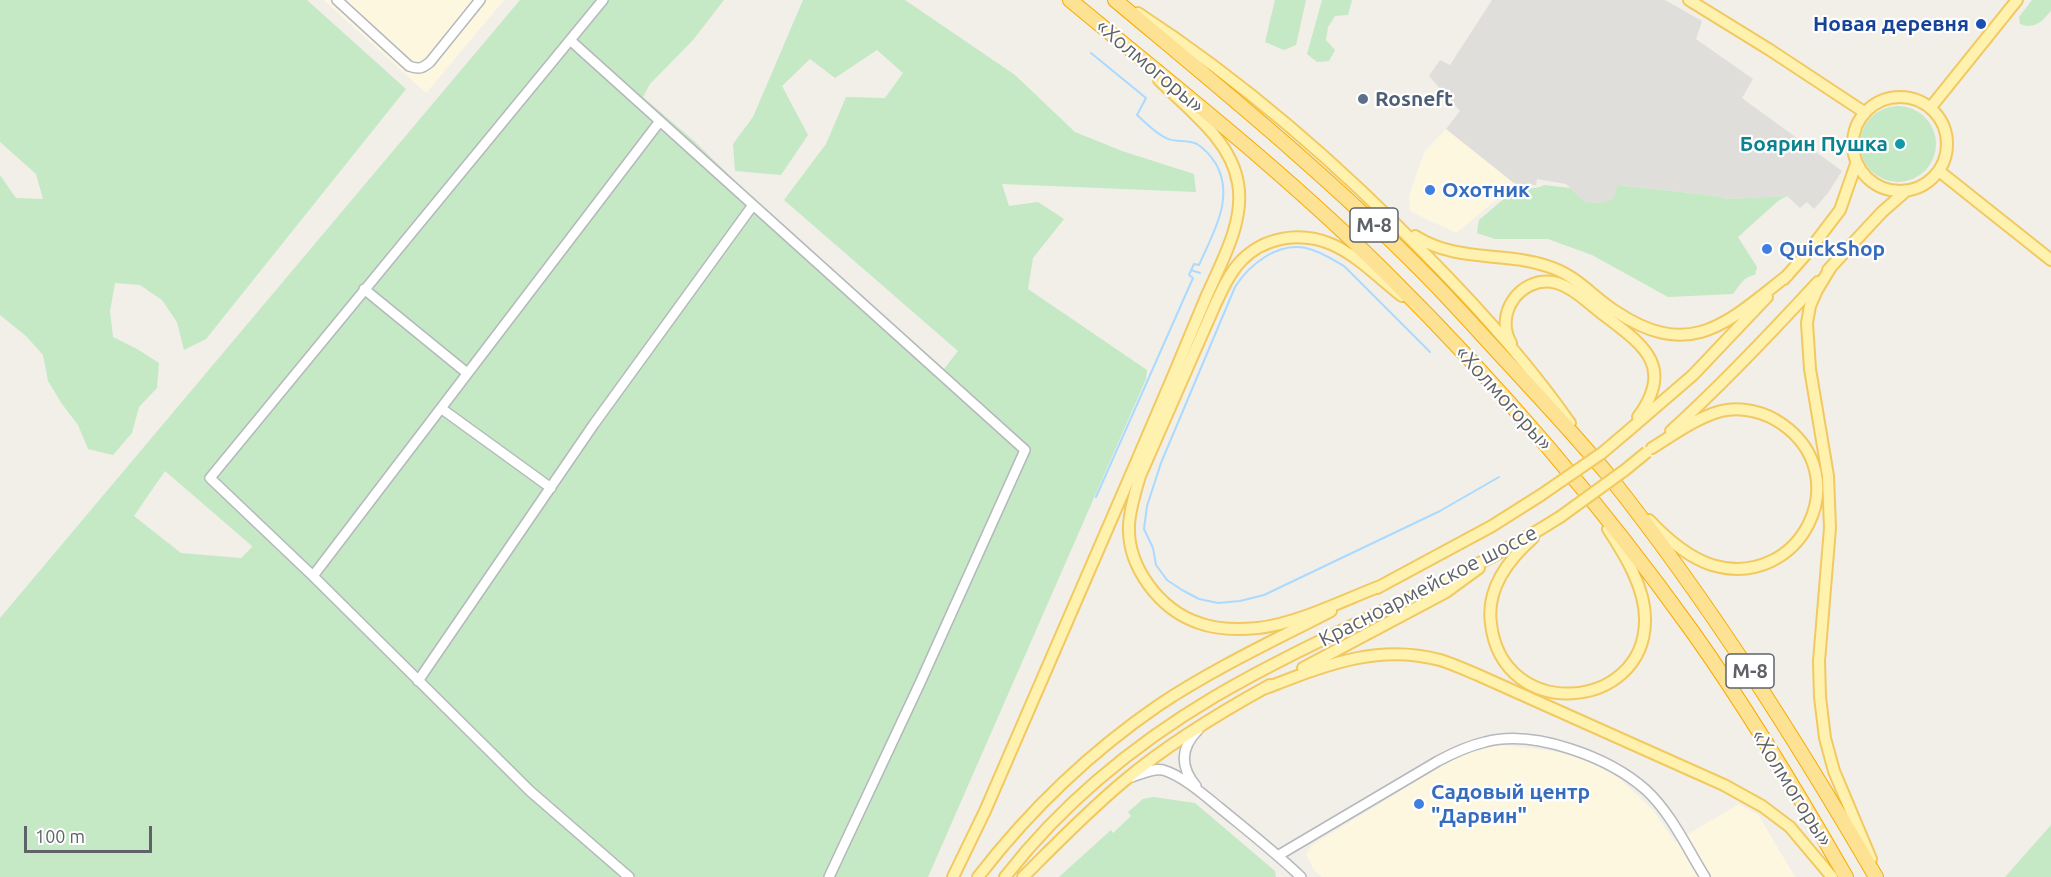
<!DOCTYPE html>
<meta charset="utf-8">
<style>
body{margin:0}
#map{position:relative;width:2051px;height:877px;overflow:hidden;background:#f1efe8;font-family:Ubuntu,sans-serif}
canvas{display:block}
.scale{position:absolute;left:24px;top:826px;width:128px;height:27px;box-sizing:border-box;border:3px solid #5f6368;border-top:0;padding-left:8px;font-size:18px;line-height:21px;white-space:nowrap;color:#5f6368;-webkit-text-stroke:4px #fff;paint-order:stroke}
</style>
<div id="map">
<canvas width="2051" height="877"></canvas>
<div class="scale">100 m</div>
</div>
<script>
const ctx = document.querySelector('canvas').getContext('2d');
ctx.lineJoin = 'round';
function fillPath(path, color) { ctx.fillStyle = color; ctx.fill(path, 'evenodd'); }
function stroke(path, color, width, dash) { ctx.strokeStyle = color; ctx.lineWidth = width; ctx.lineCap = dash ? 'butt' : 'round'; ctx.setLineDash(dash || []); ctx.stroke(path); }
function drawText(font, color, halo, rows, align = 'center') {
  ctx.font = font + ' Ubuntu,sans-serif'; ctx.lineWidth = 4.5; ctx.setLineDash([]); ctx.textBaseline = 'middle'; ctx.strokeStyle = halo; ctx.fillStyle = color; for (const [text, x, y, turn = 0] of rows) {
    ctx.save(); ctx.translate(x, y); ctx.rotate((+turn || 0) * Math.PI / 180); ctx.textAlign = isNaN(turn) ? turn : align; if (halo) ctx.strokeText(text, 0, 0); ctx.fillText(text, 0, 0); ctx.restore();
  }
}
const commercial = new Path2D(`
 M324,0H504L426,93Z
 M1446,129L1515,184L1456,233L1410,211L1409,196L1424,152Z
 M1501,745L1560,752L1590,762L1620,779L1652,809L1675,842L1739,804L1758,815L1795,877H1322L1314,870L1306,854L1312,845L1440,767L1471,752Z`);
const industrial = new Path2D(`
 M1492,0H1665L1702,21L1696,39L1753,79L1742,98L1842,171L1828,193L1814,209L1807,202L1800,208L1787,196L1727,199L1717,196L1619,185L1613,199L1599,203L1585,202L1566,184L1537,179L1536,185L1515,184L1446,129L1460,111L1429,76L1440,60L1450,65Z`);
const green = new Path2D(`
 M0,0H307L406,89L206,339L184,350L177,322L162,300L140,285L115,283L110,311L113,337L137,349L159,363L157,388L139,407L132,433L113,455L88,449L78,425L62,404L48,381L43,355L26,336L0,315V175L16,198L43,199L36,174L0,142Z
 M520,0H724L693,40L650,84L643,97L694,141L759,204L944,369L958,351L784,200L826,144L846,97L885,98L903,73L877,50L835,78L810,59L782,86L808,135L781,175L735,171L733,144L753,117L803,0H905L1015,75L1075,132L1122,151L1194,174L1196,192L1002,184L1009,206L1038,202L1064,219L1033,258L1028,289L1147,370L1146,379L928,877H0V618ZM165,471L252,546V547L241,558L181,553L134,516Z
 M1275,0H1306L1296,45L1284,50L1265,42Z
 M1322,0H1352L1348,15L1335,16L1328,27L1326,40L1335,50L1329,61L1317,62L1307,54Z
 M2032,0H2051V11C2042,21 2035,30 2020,24L2019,17Z
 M1860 144a38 38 0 1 1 76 0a38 38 0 1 1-76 0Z
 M1544,185L1570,188L1585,202L1599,203L1613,199L1618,185L1717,196L1727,199L1787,196L1778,201L1738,237L1757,267L1755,275C1744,276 1739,286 1733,294L1668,297L1592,255L1548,239H1495L1477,233L1479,220C1491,211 1505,195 1520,190C1529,187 1536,190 1544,185Z
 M1153,797L1195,803L1275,871L1276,877H1059L1111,830L1113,833L1131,816L1128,812L1143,799Z
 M2051,825V877H2005Z`);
const stream = new Path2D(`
 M1091,53L1146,98L1137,115C1145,122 1155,133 1166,138C1175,143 1187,139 1197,144C1205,149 1211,156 1216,164C1235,198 1213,233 1199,265L1194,264L1189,275L1193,278L1096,497
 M1191,270L1200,273
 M1430,352L1344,266C1332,259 1320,251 1306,248C1277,242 1249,265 1235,287L1161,463L1147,506L1144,529L1153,548L1156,565L1167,580L1182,590L1199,599L1218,603L1240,601L1264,595L1440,511L1499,477`);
const minor = new Path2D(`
 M337,0L409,66C419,70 423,68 430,62L480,0
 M603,0L210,478L313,576L530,791L629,877
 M570,40L1025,450L920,683L829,877
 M364,289L467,373
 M442,409L551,488
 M313,576L660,121
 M418,681L594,424L753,205
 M1132,777C1141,774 1153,768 1163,770C1183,776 1204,795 1220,808C1248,831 1275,852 1301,877
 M1196,786C1180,767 1180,748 1198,730
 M1279,855L1438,761C1453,753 1468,746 1485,742C1534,729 1609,757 1646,790C1671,813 1687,848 1705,877`);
const major = new Path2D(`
 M1689,0L1770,50L1864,112
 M1138,13C1247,84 1345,170 1435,264C1484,314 1530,366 1570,423
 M1853 144a47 47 0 1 1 94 0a47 47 0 1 1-94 0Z
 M1931,107L2017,0
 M1939,171L2051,260
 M1415,236C1458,263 1501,251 1547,266C1575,274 1592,296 1615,311C1691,362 1728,322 1788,275
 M1831,267L1817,290L1810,306L1807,323L1810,369L1828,476L1830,528L1819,661L1820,697L1825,738L1834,771L1871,859
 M1828,270L1882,212L1906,191
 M1784,279L1808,252L1840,210L1856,164
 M1511,343C1494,314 1520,277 1553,282C1571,286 1586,301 1600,312C1640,343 1677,364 1638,417
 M1628,431L1693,375L1767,297
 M1671,431C1723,384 1771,333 1818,282
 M1649,520C1666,538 1687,557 1712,565C1800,591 1858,477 1782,424C1765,412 1741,406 1721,411C1696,418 1673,435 1652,448
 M1533,538C1508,560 1486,590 1491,624C1503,723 1644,711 1645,621C1646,589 1625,555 1608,529
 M1383,585C1346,599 1297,624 1258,628C1238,630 1218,630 1199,623C1160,610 1127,567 1129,525C1130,508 1135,493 1140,476L1215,305C1222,290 1229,274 1241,261C1264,237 1300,231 1331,244C1357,255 1380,279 1402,296
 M1377,588L1492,526L1541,495
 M1303,668L1446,592L1479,568
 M1266,688C1324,666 1377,643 1440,660C1453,664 1466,670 1478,675L1724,785L1762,806L1790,827L1832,877
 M953,877L985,811C1048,665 1112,520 1174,374C1185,348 1196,321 1207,295C1222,261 1245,221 1238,183C1231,140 1188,109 1159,80
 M978,877C1029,811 1089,753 1159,705C1213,669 1273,641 1331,611
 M1005,877C1061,805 1135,744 1214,697C1326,631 1450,587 1560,517
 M1023,877C1056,844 1088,811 1124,781C1168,744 1219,713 1270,685`);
const highway = new Path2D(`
 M1070,0C1178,89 1289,176 1388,275C1499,385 1601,504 1692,631C1748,710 1798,793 1846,877
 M1115,0C1220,88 1327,175 1423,272C1452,301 1479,332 1507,362C1542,400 1577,437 1609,476C1709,602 1795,738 1876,877`);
const majorBridge = new Path2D(`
 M1541,495L1602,453L1628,431
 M1560,517L1625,470L1647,452`);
const markers = [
 [1981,24,6,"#1a4fb4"],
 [1363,99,6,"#5c6f8a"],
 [1900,144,6,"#0f9aa8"],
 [1430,190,6,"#3f7fe0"],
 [1767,249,6,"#3f7fe0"],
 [1419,804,6,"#3f7fe0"]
];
const shields = [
 [1374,225,48],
 [1750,671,48]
];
const shieldNames = [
 ["М-8",1374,225],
 ["М-8",1750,671]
];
const transitNames = [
 ["Новая деревня",1969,24]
];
const streetNames = [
 ["«Холмогоры»",1150,66,40],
 ["«Холмогоры»",1504,398,48],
 ["Красноармейское шоссе",1428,586,-27],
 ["«Холмогоры»",1792,788,58]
];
const serviceNames = [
 ["Rosneft",1375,99]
];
const cultureNames = [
 ["Боярин Пушка",1888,144]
];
const shopNames = [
 ["Охотник",1442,190],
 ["QuickShop",1779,249],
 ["Садовый центр",1431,792],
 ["\"Дарвин\"",1431,816]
];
fillPath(commercial, '#fef7e0');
fillPath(industrial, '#e0deda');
fillPath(green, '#c5e8c5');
stroke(stream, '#aadaff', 2);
stroke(minor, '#b5b8bc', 12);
stroke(major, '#f2c960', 14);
stroke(highway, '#f9ab00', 16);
stroke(minor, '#fff', 9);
stroke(major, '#fff2af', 10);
stroke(highway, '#fde293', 14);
stroke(majorBridge, '#f2c960', 14, []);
stroke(majorBridge, '#fff2af', 10);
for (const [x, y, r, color] of markers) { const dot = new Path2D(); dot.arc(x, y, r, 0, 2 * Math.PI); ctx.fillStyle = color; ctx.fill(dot); stroke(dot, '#fff', 2); }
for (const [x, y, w] of shields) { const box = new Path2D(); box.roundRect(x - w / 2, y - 17, w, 34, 4.5); ctx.fillStyle = '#fff'; ctx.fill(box); stroke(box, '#5f6368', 1.5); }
drawText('bold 20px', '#5f6368', null, shieldNames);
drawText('bold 21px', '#164399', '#fff', transitNames, 'right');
drawText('21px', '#5f6368', '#fff', streetNames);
drawText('bold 21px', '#4e5e75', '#fff', serviceNames, 'left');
drawText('bold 21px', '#0d838f', '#fff', cultureNames, 'right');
drawText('bold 21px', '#366cbe', '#fff', shopNames, 'left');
</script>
